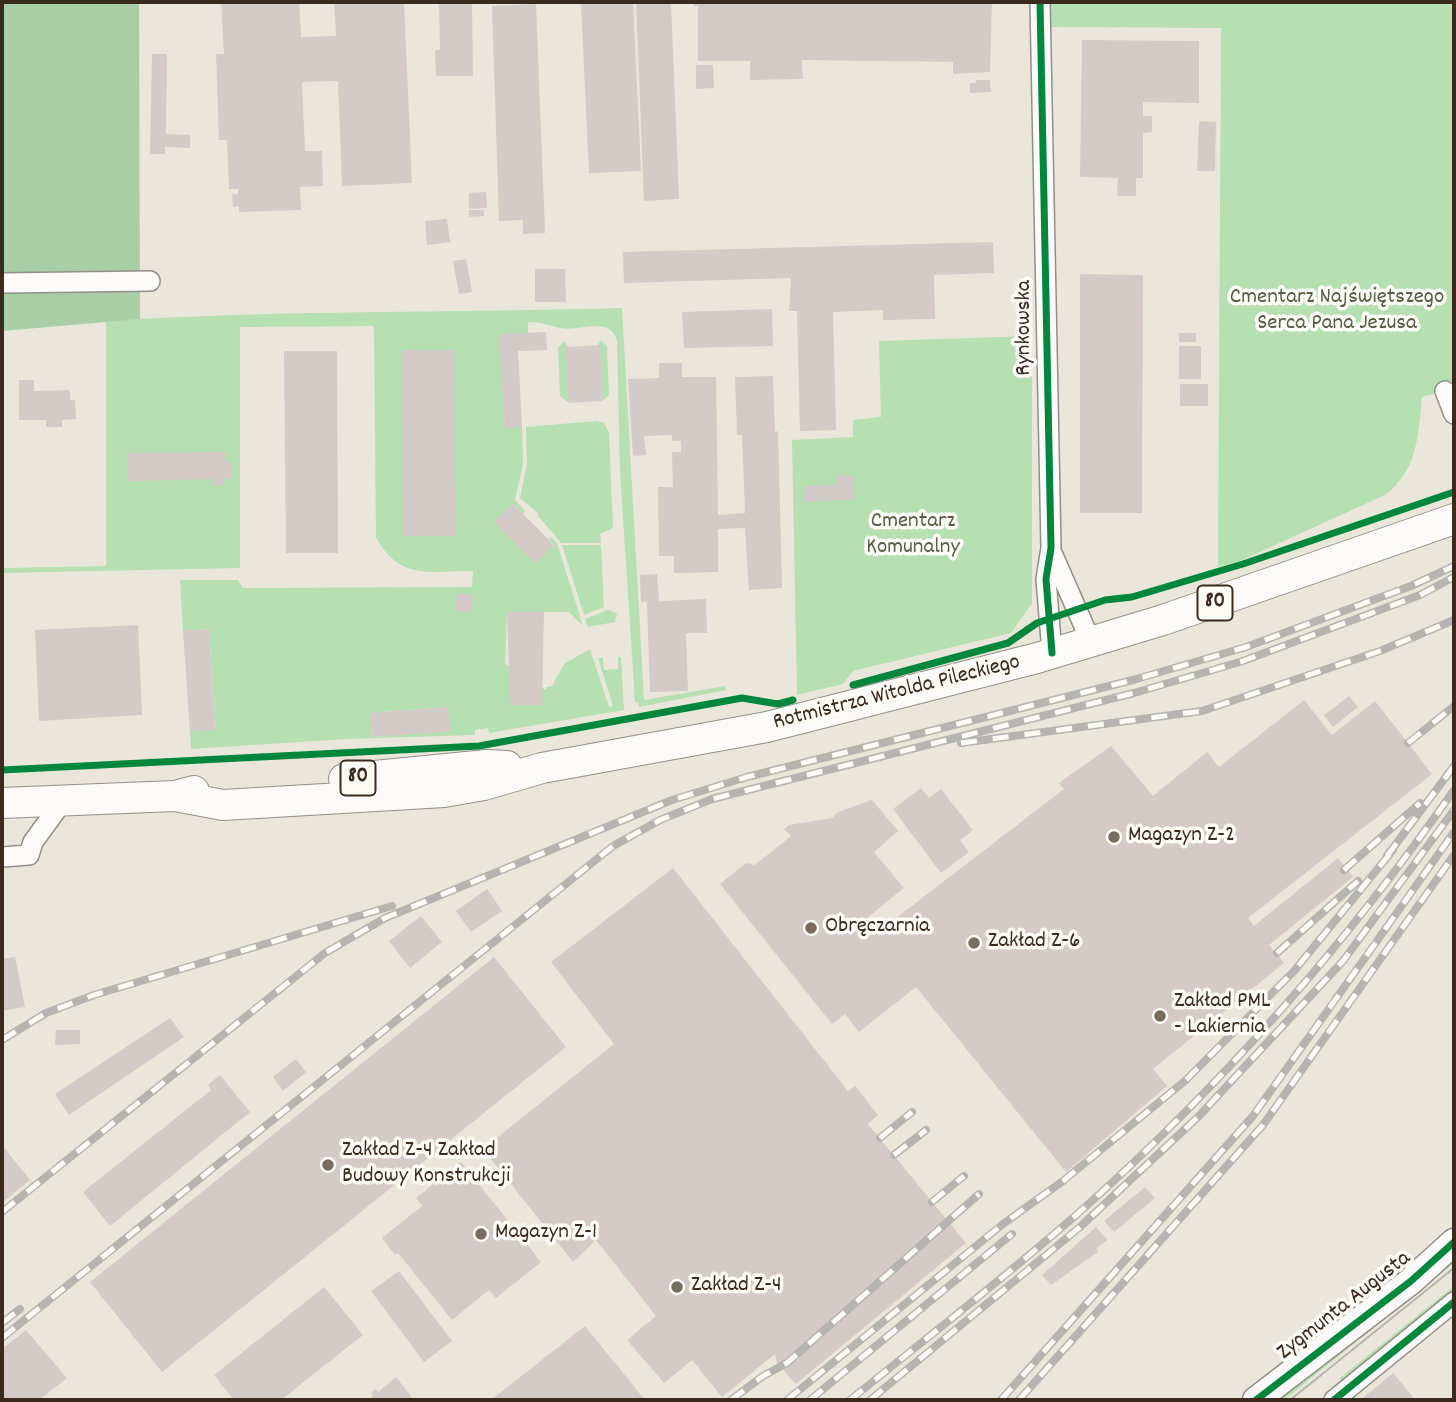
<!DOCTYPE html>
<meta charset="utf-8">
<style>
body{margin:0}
#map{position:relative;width:1456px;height:1402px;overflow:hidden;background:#eae7da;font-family:Dekko,sans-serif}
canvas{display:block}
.frame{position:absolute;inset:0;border:4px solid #3b2a1e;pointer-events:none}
</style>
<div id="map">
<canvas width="1456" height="1402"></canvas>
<div class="frame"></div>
</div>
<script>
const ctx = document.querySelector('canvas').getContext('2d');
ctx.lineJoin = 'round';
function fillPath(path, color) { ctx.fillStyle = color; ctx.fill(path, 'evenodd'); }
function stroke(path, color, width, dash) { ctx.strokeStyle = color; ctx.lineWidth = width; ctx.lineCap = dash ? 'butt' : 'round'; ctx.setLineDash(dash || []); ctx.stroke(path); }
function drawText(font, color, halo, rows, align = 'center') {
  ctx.font = font + ' Dekko,sans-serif'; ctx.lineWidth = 7; ctx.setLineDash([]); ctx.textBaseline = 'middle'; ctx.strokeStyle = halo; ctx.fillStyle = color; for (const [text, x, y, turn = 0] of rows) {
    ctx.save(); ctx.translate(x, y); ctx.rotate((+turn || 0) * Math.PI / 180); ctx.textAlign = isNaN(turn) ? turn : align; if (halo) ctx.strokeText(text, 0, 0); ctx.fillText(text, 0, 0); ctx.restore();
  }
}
const green = new Path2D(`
 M1051,2H1454V389L1422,397C1418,436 1418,470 1385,495L1240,561L1218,567L1221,28L1051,27Z
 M622,308L644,700L725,686L726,690L639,707L638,702H635L620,471L617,342C612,315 579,332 560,328C548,325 541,322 528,322V333L500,335L505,428L522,427L523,464L515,500L525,511L523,514L513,504L495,522L535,563L554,545L549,539L551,537L557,543L583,626L569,612H507L505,664L546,690V687L552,686L564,664L590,649L609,707L613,706L598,658H603L604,670L618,669V657H621L624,710L489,733L488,728L475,730V735L347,739L191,749L190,731L215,729L209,629L183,631L180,580H238L243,588L472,587L473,571C430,571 399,581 376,537L374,326L240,327V568L2,573V568L106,566V321C278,310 449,313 622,308ZM447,707L449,731L372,737L370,713Z
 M1032,336V603L1011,633L853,671L843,684L797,695L792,440L853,437V420L881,417L879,341Z
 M601,340L607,346L609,395L602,401L598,345Z
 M564,341L568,347L569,403L560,396L558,348Z
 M596,421L604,423L609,432L613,528L600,534L601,543H561L538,516L539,514L520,498L527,464L526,427Z
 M601,545L604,607L584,615L562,545Z
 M607,610L617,613L615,622L588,627L585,619Z
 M1454,1257V1263L1284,1400H1278Z
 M1454,1286V1290L1341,1381L1340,1378Z`);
const forest = new Path2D(`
 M2,2H139L140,319L2,331Z`);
const building = new Path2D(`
 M221,2H299L301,37L336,36L334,2H404L412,183L342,186L338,81L302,82L305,151H322L323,186L300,187L301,210L239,212V206L233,207L232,194H238V189H229L227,140H219L216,54H224Z
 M439,2H472L473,76H436L435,50H440Z
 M603,2H633L641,171L589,173L581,3Z
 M636,2H671L679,199L644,201Z
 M694,2H992L990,72L953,74V62L802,60L803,79L750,80V61H698V6H694Z
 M536,4L545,233L523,234V220L499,221L492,6Z
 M1082,40L1199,41V103L1143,102V116H1152V132L1143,133V178H1136V196H1117L1118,178L1080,177Z
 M152,54H167L166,134L190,135V148L165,147V154H150Z
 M696,65H713L714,88L696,89Z
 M976,80H990L991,92L970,93V83H976Z
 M1199,121L1216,122L1215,171H1197Z
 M486,192L487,208L469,209V193Z
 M469,210H484V216L469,217Z
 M447,219L450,242L427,245L425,221Z
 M993,242L994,273L934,275L935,319L883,320V310L833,312L836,430L800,431L797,311H789L791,278L624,283L623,252Z
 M466,259L472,292L459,294L453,261Z
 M535,269H565L566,302H535Z
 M1080,274L1143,275L1142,513H1080Z
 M772,309L773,346L684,348L682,312Z
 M546,332L547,350L518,351L522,427L505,429L499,334Z
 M1179,333H1196V342H1179Z
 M600,345L602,401L569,403L566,347Z
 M1179,346H1201V379H1179Z
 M402,350H454L455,536H403Z
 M284,351H337L338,553H286Z
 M659,363H682V377H716L718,515L745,513L742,435H737L735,377L773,376L775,432L778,431L782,588L749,590L745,528L718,529V572L674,573V556H659L658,487H673L672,452H681V441H672V435L644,436L646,455L633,456L628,379L659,378Z
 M19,380H34V391L70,390V400H75L76,419L62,420V427H46V420H19Z
 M1180,384H1208V406H1180Z
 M225,452L226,462H231V479H224V485H213L214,479L127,481V453Z
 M853,475L854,499L804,502V486L837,485L836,476Z
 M513,504L554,545L535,563L494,522Z
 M657,574L659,601L706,599L707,633H686L688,691L650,692L647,602H641L640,575Z
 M457,593L473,595L472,612L456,611Z
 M507,612H544L542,705H510Z
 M138,625L142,715L39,721L35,630Z
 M209,629L215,730L190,731L183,631Z
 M1349,696L1358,707L1333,727L1324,715Z
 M1304,700L1332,735L1375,701L1432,774L1248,918L1254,926L1338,858L1353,877L1269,945L1284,963L1153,1069L1167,1086L1066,1172L916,987L859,1032L845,1014L832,1024L720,884L746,863L755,865L791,836L784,829L789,825L832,818L838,812L872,800L898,831L874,852L904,888L862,922L874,935L1064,789L1059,783L1111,746L1153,796L1207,752L1219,767Z
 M448,707L450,731L372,737L370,713Z
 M921,788L929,798L941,789L973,830L960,840L969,852L941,873L893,809Z
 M673,868L848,1091L855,1086L878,1115L868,1124L966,1243L796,1384L777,1363L775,1354L722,1397L692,1360L664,1383L627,1340L656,1316L596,1240L573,1262L483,1149L614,1044L551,962Z
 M487,889L502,911L471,932L456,911Z
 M421,916L442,942L410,968L389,941Z
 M15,957L25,1007L2,1011V959Z
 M494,957L566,1047L162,1372L90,1282Z
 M170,1018L184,1037L69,1115L55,1094Z
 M56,1030H80V1044L55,1045Z
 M296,1059L306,1072L283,1091L273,1077Z
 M220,1075L250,1112L110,1226L83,1192L211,1090L208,1085Z
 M2,1145L30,1180L2,1203Z
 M461,1162L541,1262L496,1298L489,1290L452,1320L398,1253L395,1255L382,1238L422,1206L416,1198Z
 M1145,1187L1155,1198L1114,1232L1104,1221Z
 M1096,1227L1107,1240L1096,1249L1098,1252L1051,1285L1042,1275Z
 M399,1271L452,1341L424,1362L371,1291Z
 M324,1287L363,1335L281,1400H234L214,1375Z
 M585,1326L645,1400H491Z
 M26,1330L67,1378L39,1400H2V1349Z
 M1393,1373L1413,1397L1409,1400H1360Z
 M396,1377L414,1400H368L373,1396L371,1393L376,1389L378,1392Z`);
const street = new Path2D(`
 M1040,2L1051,548L1046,579L1052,653
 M2,283L150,281
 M1445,391L1454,414
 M1052,553L1091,642
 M2,857L29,855L33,842L63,801
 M1334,1400L1454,1302`);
const secondary = new Path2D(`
 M1256,1400L1411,1281L1454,1242`);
const primary = new Path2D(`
 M344,779L487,765L507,766
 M175,796L223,805L444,792L484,785L542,768L767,727L1037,658L1163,620L1454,519
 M2,803L175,796L194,791`);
const tram = new Path2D(`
 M1290,1400L1454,1268`);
const rail = new Path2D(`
 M961,743L1202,711L1380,651L1454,620
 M1408,743L1454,706
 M1387,856L1454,766
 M1344,870L1420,803
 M1277,953L1358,881
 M2,1040L46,1013L94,995L392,906
 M880,1138L912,1112
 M894,1155L926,1130
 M932,1202L964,1176
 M2,1212L325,953L385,918L672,800L747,777L1133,680L1246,647L1411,586L1454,566
 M2,1323L20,1309
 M2,1338L613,846L660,820L712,799L1134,693L1243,661L1420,595L1454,577
 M731,1400L763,1376L787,1363L979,1194
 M787,1400L1003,1224L1063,1181L1186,1080L1294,971L1393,850
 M810,1400L1012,1234
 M850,1400C928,1337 1008,1275 1083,1209C1223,1084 1347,943 1454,790
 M870,1400L1080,1227L1199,1116L1343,961L1454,810
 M1001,1400L1253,1116L1454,832
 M1019,1400L1263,1125L1454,855`);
const cycleway = new Path2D(`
 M1040,2L1051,548L1046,579L1052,653
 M853,685L1008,643L1037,623L1105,600L1132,597L1243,564L1454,492
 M2,770L479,746L742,698L778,704L793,700
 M1256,1400L1411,1281L1454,1242
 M1334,1400L1454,1302`);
const markers = [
 [1114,837,7,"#786c60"],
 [811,928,7,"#786c60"],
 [974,943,7,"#786c60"],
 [1160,1016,7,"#786c60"],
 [328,1165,7,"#786c60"],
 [481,1234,7,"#786c60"],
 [677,1287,7,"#786c60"]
];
const shields = [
 [1215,603,35],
 [358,778,35]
];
const shieldNames = [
 ["80",1215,603],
 ["80",358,778]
];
const parkNames = [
 ["Cmentarz Najświętszego",1337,299],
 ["Serca Pana Jezusa",1337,325],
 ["Cmentarz",913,523],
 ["Komunalny",913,549]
];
const streetNames = [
 ["Rynkowska",1026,328,-90],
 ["Rotmistrza Witolda Pileckiego",897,694,-14],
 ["Zygmunta Augusta",1345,1307,-38]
];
const poiNames = [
 ["Magazyn Z-2",1128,837],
 ["Obręczarnia",825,928],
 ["Zakład Z-6",988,943],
 ["Zakład PML",1174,1003],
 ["- Lakiernia",1174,1029],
 ["Zakład Z-4 Zakład",342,1152],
 ["Budowy Konstrukcji",342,1178],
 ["Magazyn Z-1",495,1234],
 ["Zakład Z-4",691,1287]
];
fillPath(green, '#b7dfb4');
fillPath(forest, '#a8cda7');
fillPath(building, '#d4cac7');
stroke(street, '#948f86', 22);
stroke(secondary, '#948f86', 29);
stroke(primary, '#948f86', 32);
stroke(street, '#fcfbf9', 19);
stroke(secondary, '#fcfbf9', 26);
stroke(primary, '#fcfbf9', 30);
stroke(tram, '#b6b4b0', 2);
stroke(rail, '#b6b4b0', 8);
stroke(rail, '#fdfcf7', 5, [16]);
stroke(cycleway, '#00873e', 7);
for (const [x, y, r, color] of markers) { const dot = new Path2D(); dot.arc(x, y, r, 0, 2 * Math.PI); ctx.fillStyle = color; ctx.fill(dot); stroke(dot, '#fdfcf7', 2.5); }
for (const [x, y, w] of shields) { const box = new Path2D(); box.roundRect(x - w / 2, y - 17.5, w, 35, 5); ctx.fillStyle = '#fdfcf7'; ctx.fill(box); stroke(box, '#3b2a1e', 2); }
drawText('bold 21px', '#3b2a1e', null, shieldNames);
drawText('23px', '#545e41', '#fdfcf7', parkNames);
drawText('23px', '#3b2a1e', '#fdfcf7', streetNames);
drawText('23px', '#3b2a1e', '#fdfcf7', poiNames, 'left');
</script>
